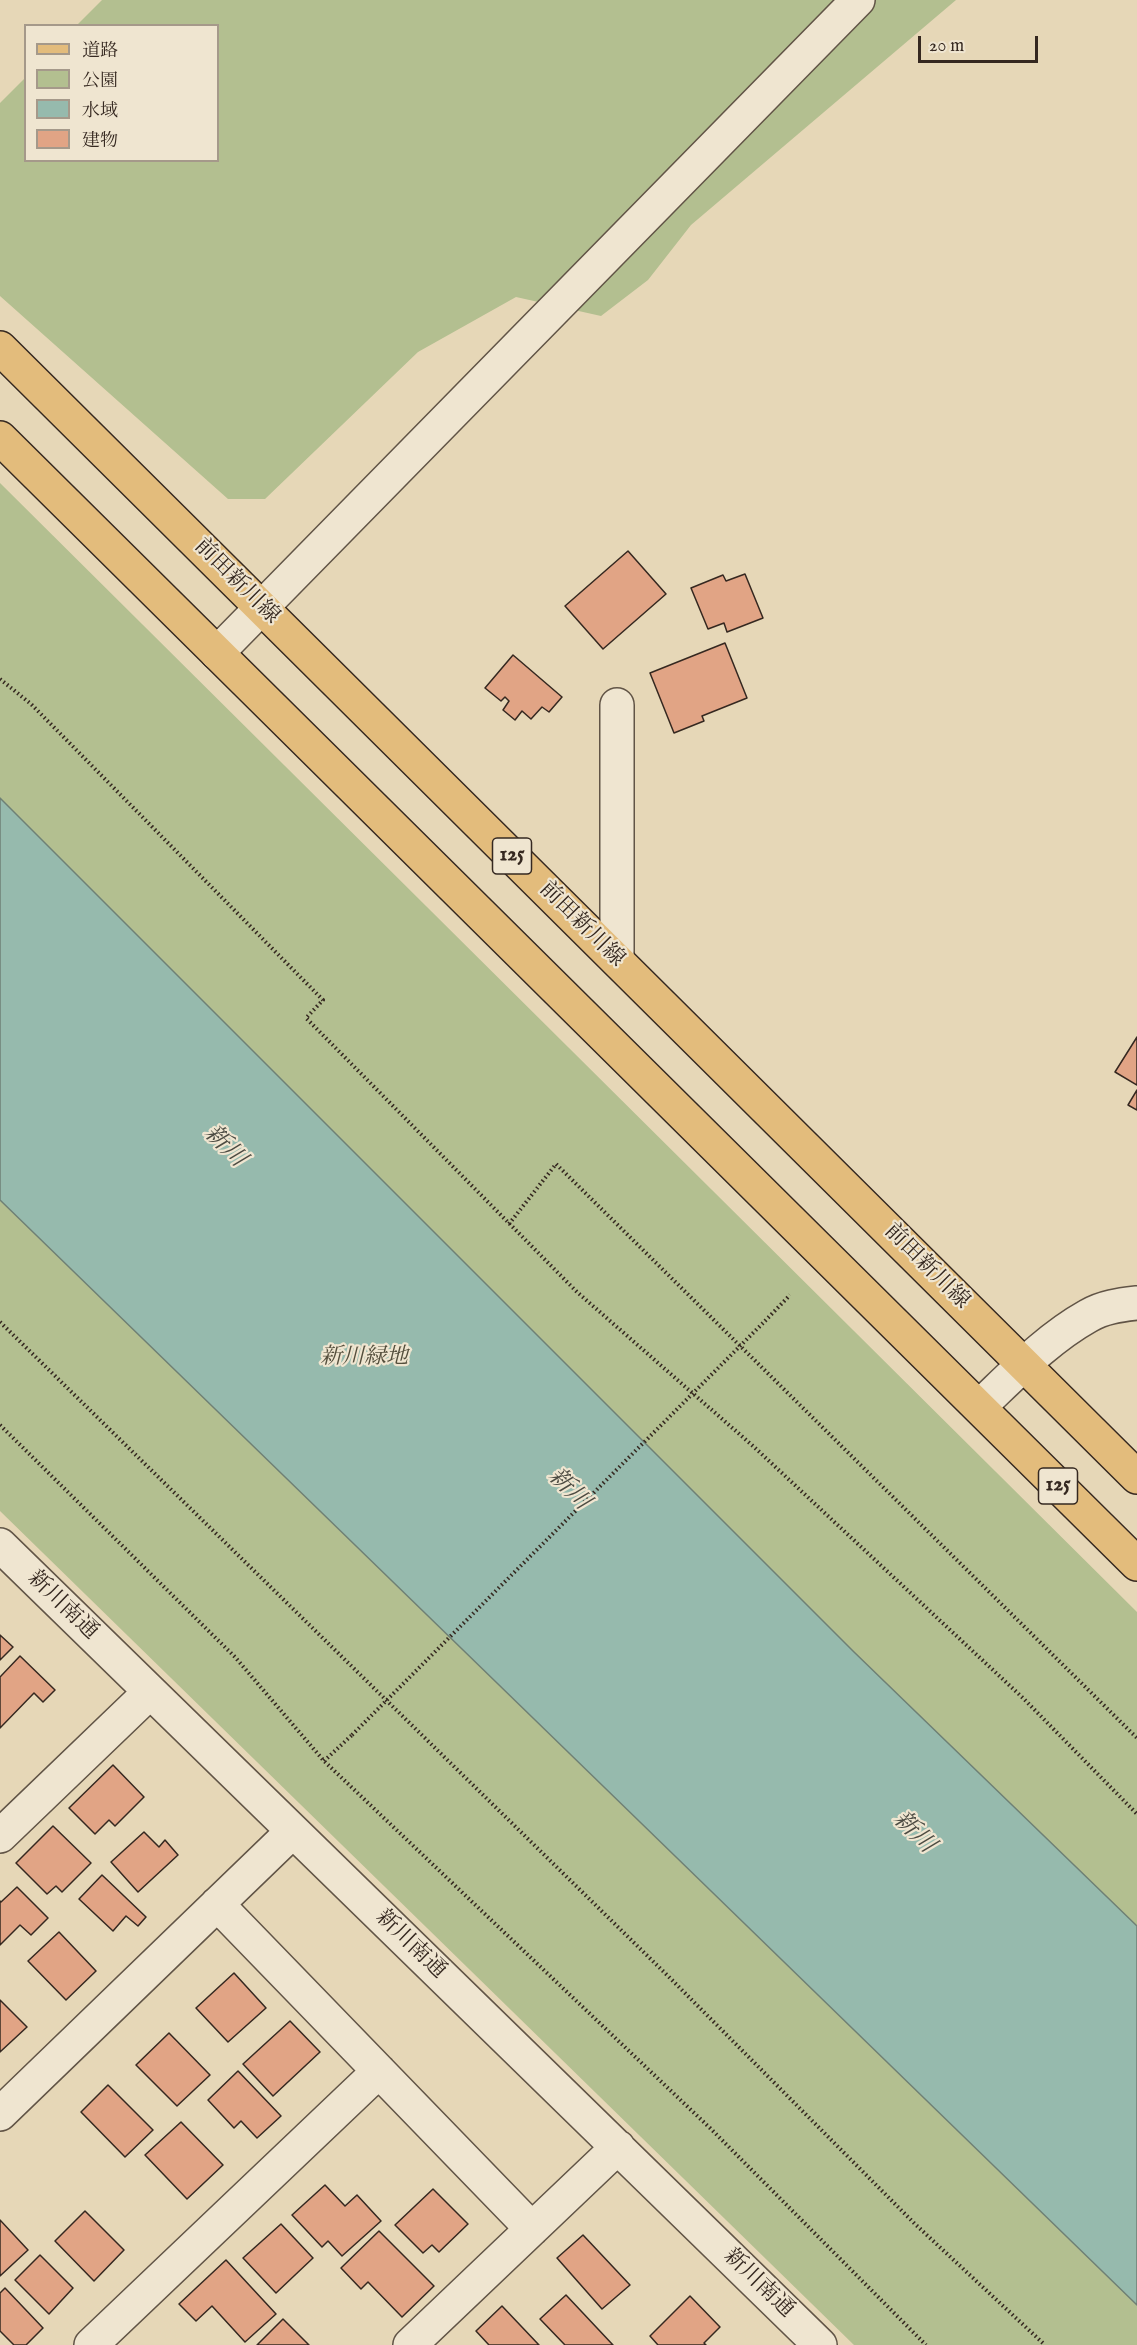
<!DOCTYPE html>
<meta charset="utf-8">
<style>
body{margin:0}
#map{position:relative;width:1137px;height:2345px;overflow:hidden;background:#e6d7b7;font-family:"IM FELL English","Noto Serif JP",serif}
canvas{display:block}
.legend{position:absolute;left:24px;top:24px;width:195px;height:138px;box-sizing:border-box;background:#efe5d0;border:2px solid #a5998a;margin:0;padding:8px 10px;list-style:none;font-size:18px;color:#352820}
.legend li{display:flex;align-items:center;gap:12px;height:30px}
.legend b{width:30px;border:2px solid #a5998a}
.scale{position:absolute;left:918px;top:36px;width:120px;height:27px;box-sizing:border-box;border:3px solid #352820;border-top:0;padding-left:8px;font-size:18px;line-height:21px;white-space:nowrap;color:#352820;-webkit-text-stroke:4px #efe5d0;paint-order:stroke}
</style>
<div id="map">
<canvas width="1137" height="2345"></canvas>
<ul class="legend">
<li><b style="height:8px;background:#e3bc7c"></b>道路</li>
<li><b style="height:16px;background:#b3bf90"></b>公園</li>
<li><b style="height:16px;background:#96baad"></b>水域</li>
<li><b style="height:16px;background:#e1a485"></b>建物</li>
</ul>
<div class="scale">20 m</div>
</div>
<script>
const ctx = document.querySelector('canvas').getContext('2d');
ctx.lineJoin = 'round';
function fillPath(path, color) { ctx.fillStyle = color; ctx.fill(path, 'evenodd'); }
function stroke(path, color, width, dash) { ctx.strokeStyle = color; ctx.lineWidth = width; ctx.lineCap = dash ? 'butt' : 'round'; ctx.setLineDash(dash || []); ctx.stroke(path); }
function drawText(font, color, halo, rows, align = 'center') {
  ctx.font = font + ' "IM FELL English","Noto Serif JP",serif'; ctx.lineWidth = 4.5; ctx.setLineDash([]); ctx.textBaseline = 'middle'; ctx.strokeStyle = halo; ctx.fillStyle = color; for (const [text, x, y, turn = 0] of rows) {
    ctx.save(); ctx.translate(x, y); ctx.rotate((+turn || 0) * Math.PI / 180); ctx.textAlign = isNaN(turn) ? turn : align; if (halo) ctx.strokeText(text, 0, 0); ctx.fillText(text, 0, 0); ctx.restore();
  }
}
const green = new Path2D(`
 M102,0H956L691,225L648,280L601,316L516,297L418,352L265,499H228L0,296V103L25,78L26,160H218V26L77,25Z
 M0,483L1137,1612V2345H854L0,1511Z`);
const water = new Path2D(`
 M0,798L854,1652L1137,1926V2305L0,1200Z`);
const building = new Path2D(`
 M628,551L666,594L603,649L565,606Z
 M745,574L763,618L727,632L724,623L708,629L691,588L723,575L726,581Z
 M725,643L747,698L702,716L704,721L674,733L650,673Z
 M513,655L562,697L549,712L542,707L531,719L522,711L515,720L503,710L509,701L505,697L501,701L485,688Z
 M1137,1037V1085L1115,1072Z
 M1137,1090V1110L1128,1105Z
 M0,1635L13,1647L0,1660Z
 M20,1656L55,1690L43,1702L34,1693L0,1728V1677Z
 M113,1765L144,1797L115,1826L109,1820L95,1834L69,1808Z
 M53,1826L91,1863L62,1892L56,1886L47,1894L16,1863Z
 M144,1832L159,1847L165,1840L178,1855L138,1892L111,1862Z
 M102,1875L146,1917L138,1926L126,1916L113,1931L79,1899Z
 M17,1887L48,1918L31,1935L20,1925L0,1945V1901L1,1902Z
 M59,1932L96,1971L66,2000L28,1961Z
 M234,1973L266,2008L228,2042L196,2008Z
 M0,2000L27,2027L0,2052Z
 M290,2021L320,2052L273,2096L243,2064Z
 M169,2033L210,2075L177,2106L136,2065Z
 M238,2071L281,2116L257,2138L241,2121L234,2128L208,2100Z
 M108,2085L153,2130L125,2157L81,2112Z
 M181,2122L223,2165L187,2199L145,2155Z
 M325,2185L345,2206L357,2195L381,2221L342,2256L328,2241L322,2247L292,2215Z
 M433,2189L468,2224L439,2252L432,2245L423,2253L395,2225Z
 M85,2211L124,2250L94,2281L55,2241Z
 M0,2220L28,2250L0,2276Z
 M281,2224L313,2258L276,2293L243,2258Z
 M379,2231L434,2286L402,2317L368,2282L361,2289L341,2268Z
 M583,2235L630,2285L602,2309L557,2258Z
 M40,2255L73,2288L49,2314L15,2280Z
 M226,2260L276,2314L245,2342L212,2306L196,2321L179,2304Z
 M5,2288L43,2328L26,2345H14L0,2331V2293Z
 M566,2295L613,2345H565L540,2319Z
 M690,2296L720,2327L704,2343L706,2345H658L650,2336Z
 M502,2306L539,2345H489L476,2331Z
 M283,2319L309,2345H257Z`);
const path = new Path2D(`
 M0,679L31,704L323,1000L306,1018L577,1292L753,1446L1023,1698L1137,1814
 M509,1224L556,1164L1137,1738
 M765,1321L790,1295
 M0,1322L667,1975L915,2224L1045,2345
 M0,1425L235,1657L324,1761L710,2128L926,2345
 M324,1761L352,1735`);
const minor = new Path2D(`
 M217,653L858,0
 M617,960V705
 M979,1407C1013,1375 1047,1339 1088,1316C1103,1307 1120,1305 1137,1303
 M0,1545L820,2345
 M0,1836L150,1692
 M217,1904L532,2229
 M0,2114L293,1831
 M91,2345L379,2071
 M410,2345L618,2147`);
const major = new Path2D(`
 M0,348L1137,1477
 M0,438L1137,1564`);
const pathBridge = new Path2D(`
 M352,1735L765,1321`);
const shields = [
 [512,856,39],
 [1058,1486,39]
];
const shieldNames = [
 ["125",512,856],
 ["125",1058,1486]
];
const streetNames = [
 ["前田新川線",236,582,45],
 ["前田新川線",581,925,45],
 ["前田新川線",926,1267,45],
 ["新川南通",62,1606,44],
 ["新川南通",410,1945,44],
 ["新川南通",758,2284,44]
];
const parkNames = [
 ["新川緑地",364,1358]
];
const waterNames = [
 ["新川",224,1147,45],
 ["新川",568,1490,45],
 ["新川",913,1833,45]
];
fillPath(green, '#b3bf90');
fillPath(water, '#96baad');
stroke(water, '#6f8075', 1.5);
fillPath(building, '#e1a485');
stroke(building, '#352820', 1.5);
stroke(minor, '#615446', 36);
stroke(major, '#352820', 36);
stroke(path, '#352820', 4, [1.5, 3]);
stroke(minor, '#efe5d0', 33);
stroke(major, '#e3bc7c', 33);
stroke(pathBridge, '#352820', 4, [1.5, 3]);
for (const [x, y, w] of shields) { const box = new Path2D(); box.roundRect(x - w / 2, y - 18, w, 36, 4.5); ctx.fillStyle = '#efe5d0'; ctx.fill(box); stroke(box, '#352820', 1.5); }
drawText('bold 21px', '#352820', null, shieldNames);
drawText('22px', '#352820', '#efe5d0', streetNames);
drawText('italic 22px', '#544e3c', '#efe5d0', parkNames);
drawText('italic 24px', '#4d4c43', '#efe5d0', waterNames);
</script>
